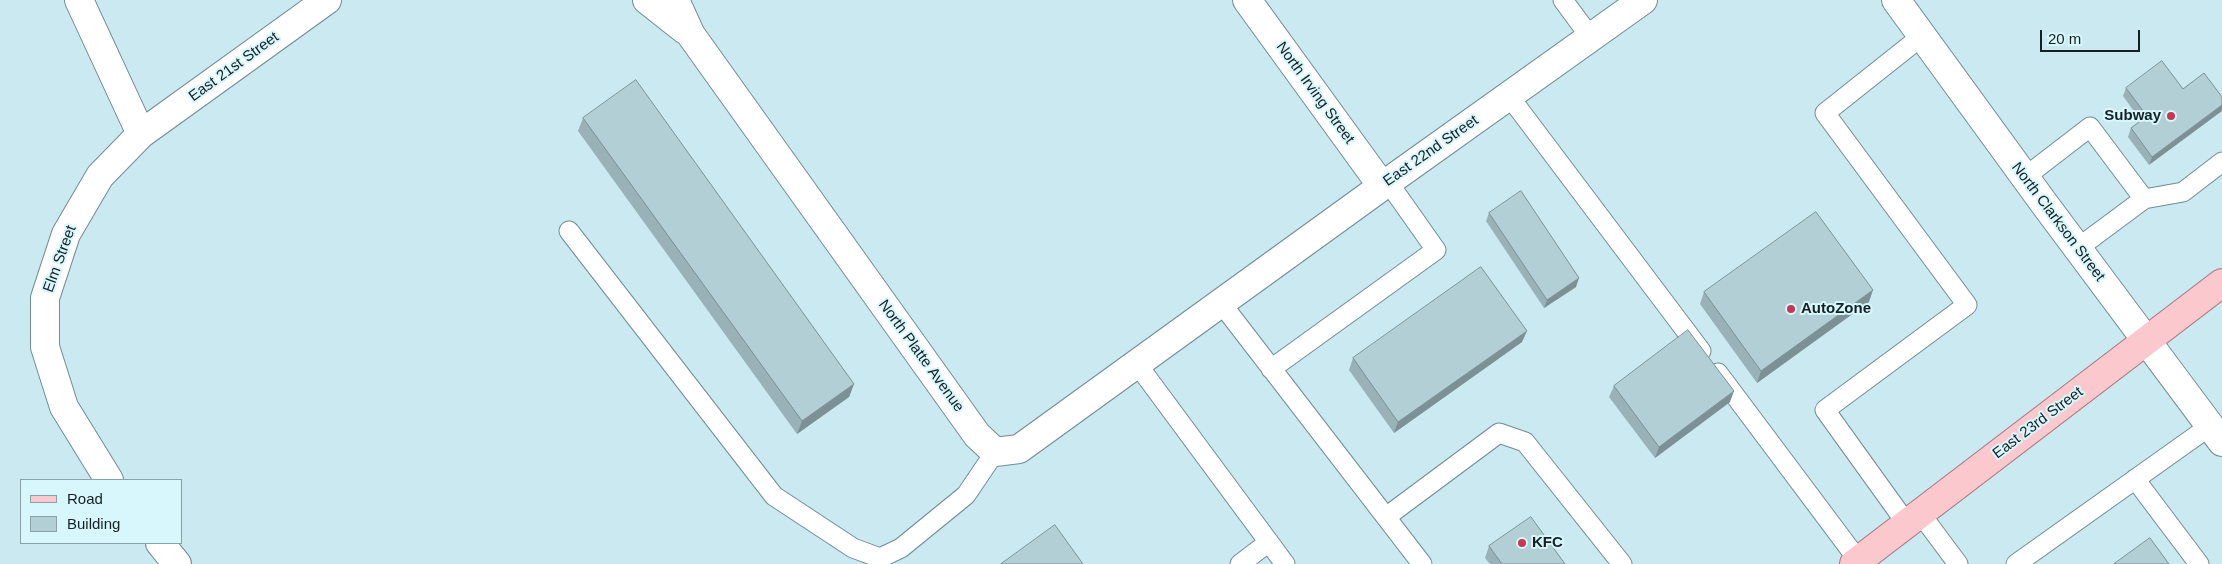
<!DOCTYPE html>
<style>
body{margin:0}
#map{position:relative;width:2222px;height:564px;overflow:hidden;background:#cbe9f0;font-family:Arial,sans-serif}
canvas{display:block}
.legend{position:absolute;left:20px;top:479px;width:162px;height:65px;box-sizing:border-box;background:#d8f7fd;border:1px solid #8aa1a5;margin:0;padding:6px 9px;list-style:none;font-size:15px;color:#152022}
.legend li{display:flex;align-items:center;gap:10px;height:25px}
.legend b{width:25px;border:1px solid #8aa1a5}
.scale{position:absolute;left:2040px;top:30px;width:100px;height:22px;box-sizing:border-box;border:2px solid #152022;border-top:0;padding-left:6px;font-size:15px;line-height:18px;white-space:nowrap;color:#152022;-webkit-text-stroke:4px #d8f7fd;paint-order:stroke}
</style>
<div id="map">
<canvas width="2222" height="564"></canvas>
<ul class="legend">
<li><b style="height:6px;background:#fac8cd"></b>Road</li>
<li><b style="height:14px;background:#b1cfd5"></b>Building</li>
</ul>
<div class="scale">20 m</div>
</div>
<script>
const ctx = document.querySelector('canvas').getContext('2d');
ctx.lineJoin = 'round';
function stroke(path, color, width, dash) { ctx.strokeStyle = color; ctx.lineWidth = width; ctx.lineCap = dash ? 'butt' : 'round'; ctx.setLineDash(dash || []); ctx.stroke(path); }
function fillPath(path, color) { ctx.fillStyle = color; ctx.fill(path, 'evenodd'); }
function drawText(font, color, halo, rows, align = 'center') {
  ctx.font = font + ' Arial,sans-serif'; ctx.lineWidth = 4; ctx.setLineDash([]); ctx.textBaseline = 'middle'; ctx.strokeStyle = halo; ctx.fillStyle = color; for (const [text, x, y, turn = 0] of rows) {
    ctx.save(); ctx.translate(x, y); ctx.rotate((+turn || 0) * Math.PI / 180); ctx.textAlign = isNaN(turn) ? turn : align; if (halo) ctx.strokeText(text, 0, 0); ctx.fillText(text, 0, 0); ctx.restore();
  }
}
const service = new Path2D(`
 M1563,0L1591,38
 M1509,96L1701,351
 M2025,177L2090,127L2144,199
 M569,231L774,496L853,548L880,558L901,548L966,495L995,452
 M2078,248L2144,199L2183,192L2222,162
 M1221,303L1422,564
 M1137,364L1285,564
 M1271,369L1436,250L1388,182
 M1718,373L1861,564
 M2135,479L2199,564
 M1920,513L1958,564
 M1386,517L1499,433L1525,442L1622,564
 M1907,524L1825,410L1967,305L1825,113L1922,36
 M1240,564L1269,542
 M2016,564L2210,426`);
const minor = new Path2D(`
 M79,0L141,134
 M647,0L685,30
 M675,0L691,35L977,435L995,452L1019,449L1388,182L1643,0
 M1247,0L1382,186
 M109,480L64,407L45,347V298L66,234L100,176L141,134L327,0
 M160,543L177,564`);
const tertiary = new Path2D(`
 M1896,0L2043,202L2222,442`);
const primary = new Path2D(`
 M1854,564L2222,283`);
const wall = new Path2D(`
 M2126,88L2183,89L2149,165L2128,137L2131,128L2141,121L2123,96Z
 M583,118L854,384L849,397L797,434L578,131Z
 M1489,213L1576,287L1544,308L1486,221Z
 M1704,292L1869,302L1757,383L1700,304Z
 M1522,342L1394,433L1349,370L1353,358Z
 M1614,386L1730,402L1655,458L1609,397Z
 M1489,546L1565,564H1490L1485,558Z`);
const shadedWall = new Path2D(`
 M2222,105V111L2149,165L2152,157Z
 M1579,278L1576,287L1544,308L1547,300Z
 M1873,290L1869,302L1757,383L1761,371Z
 M1527,331L1522,342L1394,433L1398,422Z
 M854,384L849,397L797,434L802,421Z
 M1734,391L1730,402L1655,458L1659,447Z`);
const building = new Path2D(`
 M2162,61L2183,89L2204,73L2222,97V105L2152,157L2131,128L2147,116L2126,88Z
 M636,80L854,384L802,421L583,118Z
 M1521,191L1579,278L1547,300L1489,213Z
 M1816,212L1873,290L1761,371L1704,292Z
 M1481,267L1527,331L1398,422L1353,358Z
 M1688,330L1734,391L1659,447L1614,386Z
 M1531,517L1565,564H1502L1489,546Z
 M1055,525L1083,564H1001Z
 M2150,538L2169,564H2114Z`);
const markers = [
 [2171,116,5,"#c63655"],
 [1791,309,5,"#c63655"],
 [1522,543,5,"#c63655"]
];
const streetNames = [
 ["East 21st Street",234,67,-36],
 ["North Irving Street",1315,93,54],
 ["East 22nd Street",1431,151,-35],
 ["North Clarkson Street",2058,222,53],
 ["Elm Street",60,259,-70],
 ["North Platte Avenue",921,356,54],
 ["East 23rd Street",2038,423,-37]
];
const poiNames = [
 ["Subway",2161,116,"right"],
 ["AutoZone",1801,309],
 ["KFC",1532,543]
];
stroke(service, '#718d93', 21);
stroke(minor, '#718d93', 30);
stroke(tertiary, '#718d93', 30);
stroke(primary, '#a7757c', 30);
stroke(service, '#fff', 19);
stroke(minor, '#fff', 28);
stroke(tertiary, '#fff', 28);
stroke(primary, '#fac8cd', 28);
fillPath(wall, '#98b2b7');
fillPath(shadedWall, '#7c9195');
fillPath(building, '#b1cfd5');
stroke(building, '#7c9195', 1);
for (const [x, y, r, color] of markers) { const dot = new Path2D(); dot.arc(x, y, r, 0, 2 * Math.PI); ctx.fillStyle = color; ctx.fill(dot); stroke(dot, '#d8f7fd', 2); }
drawText('15px', '#152022', '#d8f7fd', streetNames);
drawText('bold 15px', '#152022', '#d8f7fd', poiNames, 'left');
</script>
